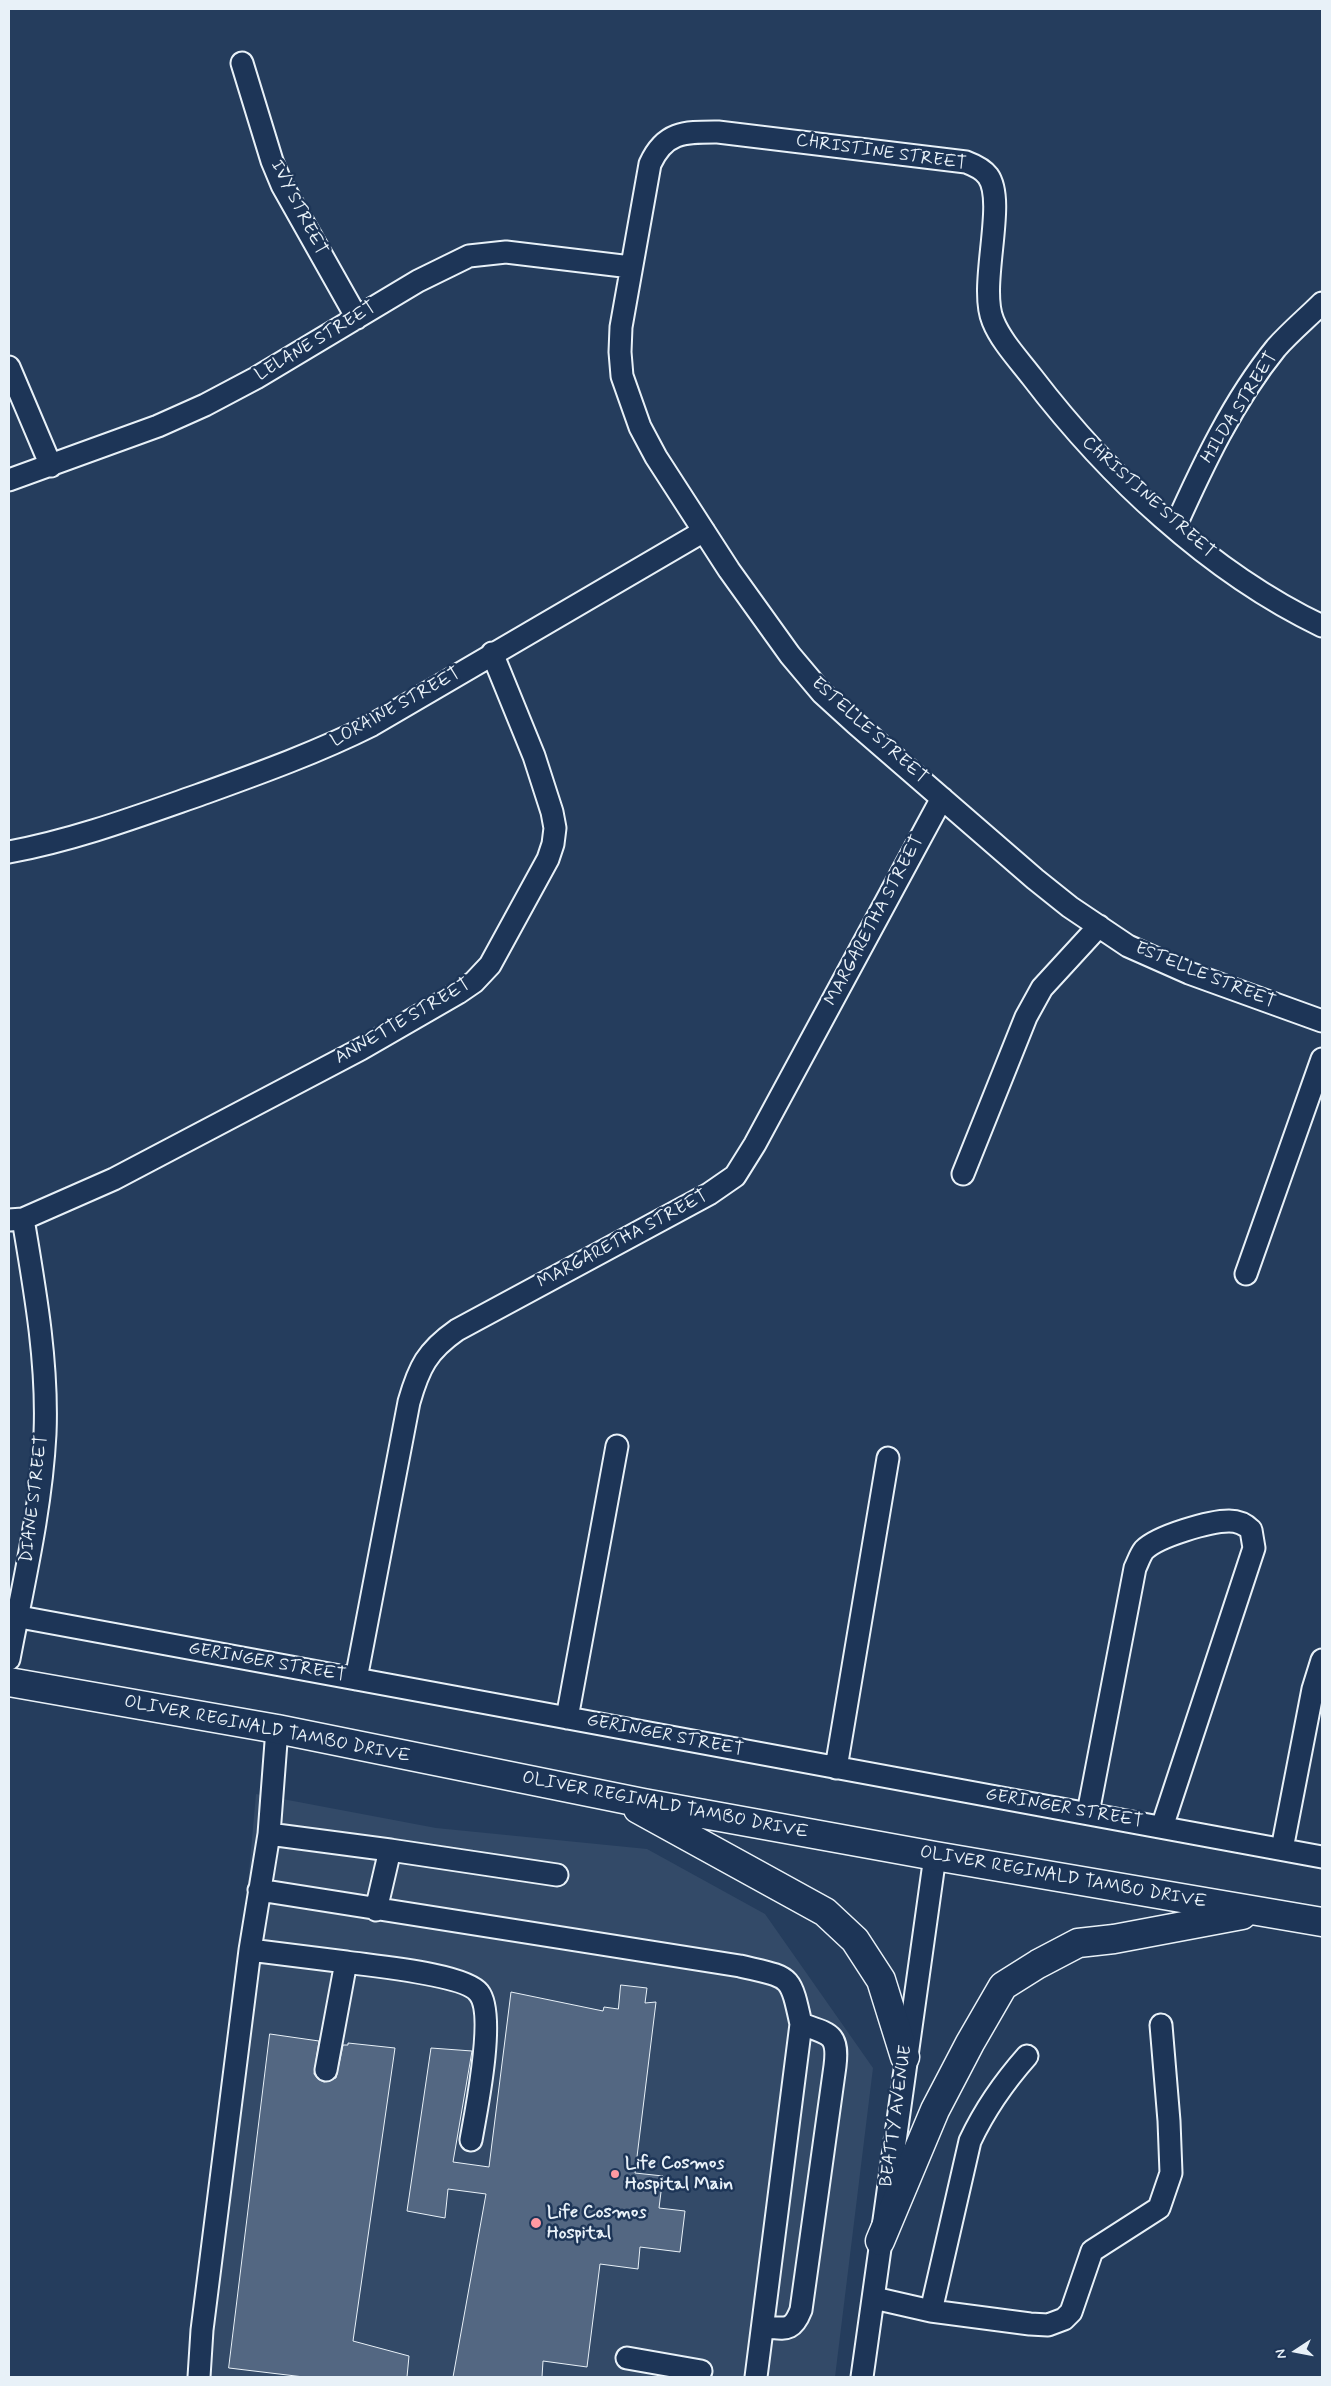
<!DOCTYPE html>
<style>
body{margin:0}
#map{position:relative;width:1331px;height:2386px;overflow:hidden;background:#253d5d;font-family:Mynerve,sans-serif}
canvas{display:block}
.frame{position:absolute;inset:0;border:10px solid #e8f1f8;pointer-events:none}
.north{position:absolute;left:1271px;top:2326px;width:50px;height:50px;-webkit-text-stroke:4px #1d3557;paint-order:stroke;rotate:259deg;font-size:14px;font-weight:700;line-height:20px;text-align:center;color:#e8f1f8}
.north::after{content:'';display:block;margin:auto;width:18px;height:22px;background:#e8f1f8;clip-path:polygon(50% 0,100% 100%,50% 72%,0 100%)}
</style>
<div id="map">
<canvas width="1331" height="2386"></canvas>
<div class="frame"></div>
<div class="north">N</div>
</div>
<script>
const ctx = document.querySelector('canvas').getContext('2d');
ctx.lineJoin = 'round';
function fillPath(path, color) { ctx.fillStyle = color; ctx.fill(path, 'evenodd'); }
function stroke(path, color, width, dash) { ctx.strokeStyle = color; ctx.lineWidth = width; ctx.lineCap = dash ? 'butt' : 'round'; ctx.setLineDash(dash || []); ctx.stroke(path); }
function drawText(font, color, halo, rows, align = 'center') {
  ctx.font = font + ' Mynerve,sans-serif'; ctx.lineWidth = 5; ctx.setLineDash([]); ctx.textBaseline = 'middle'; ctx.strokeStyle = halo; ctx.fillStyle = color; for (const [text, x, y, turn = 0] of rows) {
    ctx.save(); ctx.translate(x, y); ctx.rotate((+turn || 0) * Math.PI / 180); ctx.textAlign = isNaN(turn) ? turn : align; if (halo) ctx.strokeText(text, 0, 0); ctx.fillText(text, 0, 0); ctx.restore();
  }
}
const built = new Path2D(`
 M256,1794L436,1828L647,1849L765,1914L873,2068L835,2377H204Z`);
const building = new Path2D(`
 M621,1985L647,1988L645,2003L656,2002L635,2173L663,2176L659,2208L685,2211L680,2252L640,2247L638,2269L600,2264L587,2367L543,2361L542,2377H453L486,2194L448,2189L445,2218L407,2211L431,2048L472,2051L453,2162L489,2167L511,1992L603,2011L604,2007L618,2009Z
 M270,2034L319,2041L314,2074L318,2079L324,2082L336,2078L343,2045H348V2043L395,2048L353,2341L409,2356L407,2377H304L229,2368Z`);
const minor = new Path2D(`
 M242,63L272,161L282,185L357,318
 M9,367L51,466
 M9,480L158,426L205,405L256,378L418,281L469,256L506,252L631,267
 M1175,527C1203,465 1233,401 1276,348C1290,332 1307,318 1322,303
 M1322,626C1209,572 1107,475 1032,377C1019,360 1001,341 993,321C978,286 1007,202 988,176C983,169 974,165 966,162L718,132C685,132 665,131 650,164L621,327L620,352L622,376L640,427L656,457L729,570L790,655L822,693L855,723L1035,879L1070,907L1128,946L1189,973L1322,1021
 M9,852C74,840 136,817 199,795C257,774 316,753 372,725L704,531
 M963,1174L1026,1017L1042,988L1099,926
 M9,1220L23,1219L114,1179L361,1049L458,993L474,982L490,965L548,859L553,844L555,828L552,812L534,756L492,653
 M1246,1274L1322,1059
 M9,1615L1322,1857
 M9,1659C23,1585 41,1511 45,1434C48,1363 35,1290 23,1219
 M356,1679L409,1402C419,1367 427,1351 457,1330L709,1194L735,1176L755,1144L942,798
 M567,1718L617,1446
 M836,1768L888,1458
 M1088,1813L1135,1568C1138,1562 1140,1555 1144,1550C1158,1536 1210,1521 1229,1521C1237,1521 1245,1524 1251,1530L1254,1548L1162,1827
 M269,1834L390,1850
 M1282,1849L1313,1689L1322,1660
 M259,1890L740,1966C791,1978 790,1973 801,2024L756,2377
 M376,1910L390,1850L557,1875
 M250,1950L346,1962L326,2070
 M346,1962C372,1966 465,1974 479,1993C496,2014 476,2112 471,2140
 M874,2298L931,2311L1030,2324L1048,2325L1064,2319L1071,2312L1092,2251L1159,2208L1171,2173L1169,2121L1161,2025
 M931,2311L970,2141C985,2109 1004,2082 1027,2056
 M763,2327C785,2328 792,2333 801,2310L835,2066C839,2033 829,2034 801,2024
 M627,2358L701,2371
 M199,2377L202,2330L250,1950L269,1834L277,1729
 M862,2377L935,1856`);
const major = new Path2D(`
 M9,1682L277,1729L643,1803L935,1856L1322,1922
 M638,1809L825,1912L855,1940L881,1980L905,2057
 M880,2241L935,2110L970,2043L1003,1986L1038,1964L1078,1943L1114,1939L1242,1915`);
const markers = [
 [615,2174,5,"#ff9aa2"],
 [536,2223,6,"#ff9aa2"]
];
const streetNames = [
 ["CHRISTINE STREET",881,153,8],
 ["IVY STREET",298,208,63],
 ["LELANE STREET",316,342,-31],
 ["HILDA STREET",1240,408,-58],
 ["CHRISTINE STREET",1148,498,42],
 ["LORAINE STREET",396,708,-29],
 ["ESTELLE STREET",869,731,42],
 ["MARGARETHA STREET",875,921,-62],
 ["ESTELLE STREET",1205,976,22],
 ["ANNETTE STREET",403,1022,-30],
 ["MARGARETHA STREET",623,1240,-28],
 ["DIANE STREET",35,1499,-83],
 ["GERINGER STREET",267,1663,10],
 ["OLIVER REGINALD TAMBO DRIVE",267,1730,11],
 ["GERINGER STREET",665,1736,11],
 ["OLIVER REGINALD TAMBO DRIVE",665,1806,11],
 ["GERINGER STREET",1064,1809,10],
 ["OLIVER REGINALD TAMBO DRIVE",1063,1878,10],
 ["BEATTY AVENUE",897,2116,-82]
];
const poiNames = [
 ["Life Cosmos",625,2164],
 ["Hospital Main",625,2185],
 ["Life Cosmos",547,2213],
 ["Hospital",547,2234]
];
fillPath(built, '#334a68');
fillPath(building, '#536782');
stroke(building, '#e8f1f8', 1);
stroke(minor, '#e8f1f8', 25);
stroke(major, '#e8f1f8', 31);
stroke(minor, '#1d3557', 21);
stroke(major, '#1d3557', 28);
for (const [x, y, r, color] of markers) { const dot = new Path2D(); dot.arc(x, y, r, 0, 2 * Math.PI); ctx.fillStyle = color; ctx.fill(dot); stroke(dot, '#1d3557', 2); }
drawText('18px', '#e8f1f8', '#1d3557', streetNames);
drawText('bold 18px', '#e8f1f8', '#1d3557', poiNames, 'left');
</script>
